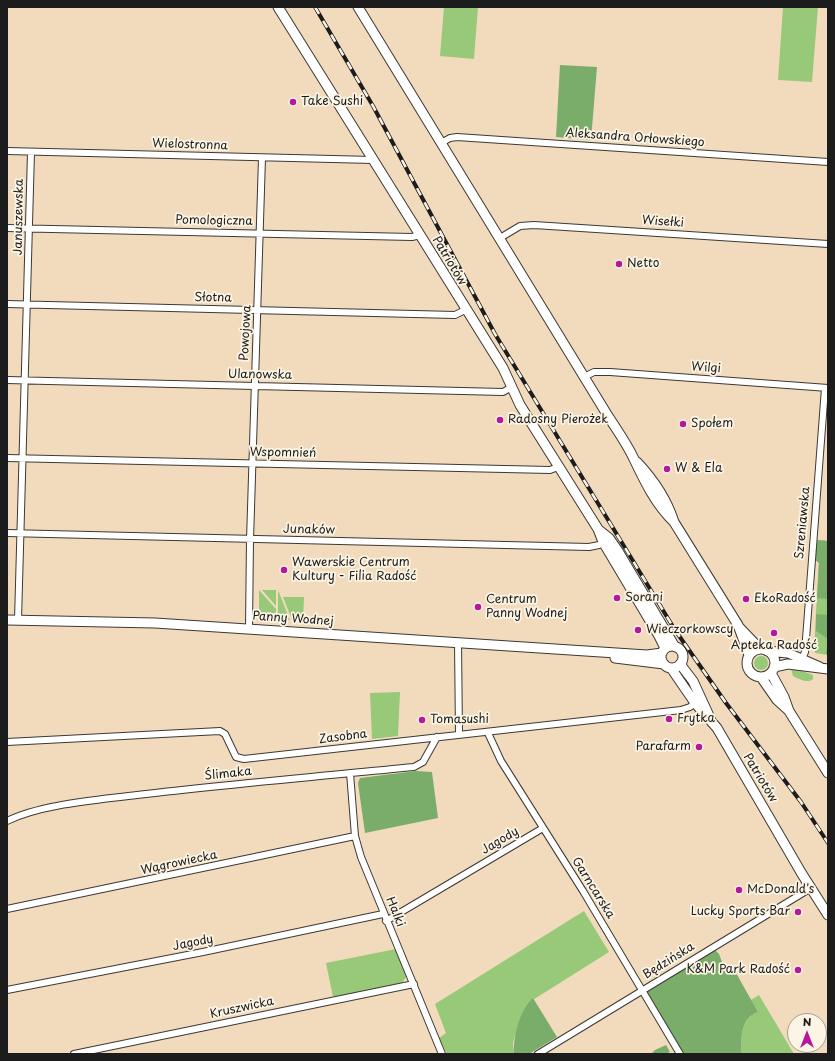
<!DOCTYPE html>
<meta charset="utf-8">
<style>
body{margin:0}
#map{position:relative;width:835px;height:1061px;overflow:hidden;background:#f2dbbc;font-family:"Playpen Sans",sans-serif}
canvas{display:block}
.frame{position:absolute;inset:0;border:8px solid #1c1c1c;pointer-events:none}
.north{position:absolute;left:787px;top:1013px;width:40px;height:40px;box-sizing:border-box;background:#fcf5e5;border:1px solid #a29e95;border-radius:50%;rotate:0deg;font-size:11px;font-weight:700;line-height:16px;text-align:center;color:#1c1c1c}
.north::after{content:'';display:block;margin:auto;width:14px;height:18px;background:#b5179e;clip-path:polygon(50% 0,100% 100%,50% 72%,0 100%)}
</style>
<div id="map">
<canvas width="835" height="1061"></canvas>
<div class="frame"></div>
<div class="north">N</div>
</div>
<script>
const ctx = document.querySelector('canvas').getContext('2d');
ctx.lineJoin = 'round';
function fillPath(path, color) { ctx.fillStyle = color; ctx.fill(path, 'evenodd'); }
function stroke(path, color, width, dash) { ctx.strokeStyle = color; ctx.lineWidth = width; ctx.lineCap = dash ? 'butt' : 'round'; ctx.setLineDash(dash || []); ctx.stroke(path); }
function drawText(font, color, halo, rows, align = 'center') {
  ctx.font = font + ' "Playpen Sans",sans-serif'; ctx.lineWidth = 3.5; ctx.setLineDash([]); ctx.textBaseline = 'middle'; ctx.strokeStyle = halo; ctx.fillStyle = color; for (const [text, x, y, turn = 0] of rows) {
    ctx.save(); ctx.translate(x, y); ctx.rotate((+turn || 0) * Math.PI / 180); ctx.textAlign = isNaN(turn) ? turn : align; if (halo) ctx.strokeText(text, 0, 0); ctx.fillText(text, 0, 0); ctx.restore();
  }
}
const green = new Path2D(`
 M444,7H478L474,59L440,56Z
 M783,7H818L812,82L778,80Z
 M820,540L828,541V655L815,653L814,649Z
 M259,590L276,609V619L259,618Z
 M262,590H276V606Z
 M278,590L290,620L278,619Z
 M283,597H304L303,621L292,620Z
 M754 663a7 7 0 1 1 14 0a7 7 0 1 1-14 0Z
 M791,669H797L813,675V679C807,684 799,679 793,676Z
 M400,692L398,736L372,739L370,693Z
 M584,911L609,952L528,1003L518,1026L513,1043L514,1054H447L439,1038L446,1033L435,1004Z
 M396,949L407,976L402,983L333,997L326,963Z
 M759,995L794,1054H741C742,1038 739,1019 758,1012L751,1000Z`);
const forest = new Path2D(`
 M560,65L597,67L591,140L556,137Z
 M817,540L828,541V599L817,598L819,563L815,560Z
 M816,614L828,615V655L826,654L828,639L816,631Z
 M416,771L432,772L438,818L365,833L358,783L360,778Z
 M714,949L719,954L722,962L736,973L758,1012C739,1019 742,1038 741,1054H683L647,995L648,990Z
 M533,998L557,1037L529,1054H514C513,1037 520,1009 533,998Z
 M666,1045L670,1052L665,1054H651L655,1050Z`);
const street = new Path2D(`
 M441,143L450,138L457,137L828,162
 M7,151L373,160
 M7,228L412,237L420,235
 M500,238L520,226L534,225L828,244
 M7,304L455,315L465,310
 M584,377L594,372H610L828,388
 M7,380L503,392L512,387
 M7,458L550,470L558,467
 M7,533L589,547L599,545L606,540
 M18,620L31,152
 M249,628L250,540L262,158
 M458,642L459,735
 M802,659L805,652L825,388
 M488,733L501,761L583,891L680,1054
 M7,742L220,731L225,734L236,757L244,759L681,710L690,707L695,703
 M350,773L355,836L361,857L442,1054
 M7,821C41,804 99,800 137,795C229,784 322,776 414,767L423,762L437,737
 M7,909L355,836
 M386,921L543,828
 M7,990L203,952L383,914
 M74,1054L414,984
 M538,1054L811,888`);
const secondary = new Path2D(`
 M278,7L503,368L520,405L598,529L603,542L659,636L665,648
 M358,7L608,416C617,430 627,444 634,459C645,482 656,505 674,522
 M637,462C653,479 667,500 674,522L738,625L749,655
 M599,530L609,538L618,551L675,647
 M7,620L155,623L601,652L647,655L662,653
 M739,627L760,649
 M661 657a11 11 0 1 1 22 0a11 11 0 1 1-22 0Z
 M747 663a14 14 0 1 1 28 0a14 14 0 1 1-28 0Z
 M767,651L788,653L820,667
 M615,658L664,664
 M680,664L693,681L710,718
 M774,667L788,664L828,669
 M671,668L695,703L717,728L802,874L828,915
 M771,673L784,697L789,711L828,773
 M761,677L777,700L788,710`);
const rail = new Path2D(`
 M315,7L373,106L495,334L675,630L726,703L801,802L828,843`);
const markers = [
 [293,102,4,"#b5179e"],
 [619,264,4,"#b5179e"],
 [500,420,4,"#b5179e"],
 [683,424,4,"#b5179e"],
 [667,469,4,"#b5179e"],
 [284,570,4,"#b5179e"],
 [617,598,4,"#b5179e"],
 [746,599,4,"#b5179e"],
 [478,607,4,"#b5179e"],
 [638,630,4,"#b5179e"],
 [774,633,4,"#b5179e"],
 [669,719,4,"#b5179e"],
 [422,720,4,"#b5179e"],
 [699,747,4,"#b5179e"],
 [739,890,4,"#b5179e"],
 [798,912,4,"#b5179e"],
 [798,970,4,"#b5179e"]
];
const poiNames = [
 ["Take Sushi",301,102],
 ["Netto",627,264],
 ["Radosny Pierożek",508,420],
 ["Społem",691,424],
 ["W & Ela",675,469],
 ["Wawerskie Centrum",292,563],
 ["Kultury - Filia Radość",292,577],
 ["Sorani",625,598],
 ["EkoRadość",754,599],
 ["Centrum",486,600],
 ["Panny Wodnej",486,614],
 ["Wieczorkowscy",646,630],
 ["Apteka Radość",774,646,"center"],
 ["Frytka",677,719],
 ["Tomasushi",430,720],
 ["Parafarm",691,747,"right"],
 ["McDonald's",747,890],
 ["Lucky Sports Bar",790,912,"right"],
 ["K&M Park Radość",790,970,"right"]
];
const streetNames = [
 ["Aleksandra Orłowskiego",635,138,4],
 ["Wielostronna",190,145,2],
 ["Januszewska",19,217,-89],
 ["Pomologiczna",214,221,1],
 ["Wisełki",663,222,4],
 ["Patriotów",449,261,59],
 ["Słotna",213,298,1],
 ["Powojowa",246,333,-87],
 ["Wilgi",706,368,4],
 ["Ulanowska",260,375,1],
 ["Wspomnień",283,453,1],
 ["Szreniawska",803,523,-85],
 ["Junaków",309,530,1],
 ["Panny Wodnej",293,619,4],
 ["Zasobna",343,737,-7],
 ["Ślimaka",228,774,-6],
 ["Patriotów",760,778,59],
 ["Jagody",500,841,-31],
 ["Wągrowiecka",179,863,-12],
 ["Garncarska",593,888,58],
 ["Halki",395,912,68],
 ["Jagody",193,943,-11],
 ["Będzińska",669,961,-32],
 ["Kruszwicka",242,1008,-12]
];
fillPath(green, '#98c979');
fillPath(forest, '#7aad69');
stroke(street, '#3c3934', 8);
stroke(secondary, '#3c3934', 11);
stroke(street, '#fff', 6);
stroke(secondary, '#fff', 9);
stroke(rail, '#1c1c1c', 4);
stroke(rail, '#fcf5e5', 2.5, [8]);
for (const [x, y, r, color] of markers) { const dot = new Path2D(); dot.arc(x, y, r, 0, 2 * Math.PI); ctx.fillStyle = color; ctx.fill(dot); stroke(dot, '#fcf5e5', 1.5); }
drawText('12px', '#1c1c1c', '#fcf5e5', poiNames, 'left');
drawText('12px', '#1c1c1c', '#fcf5e5', streetNames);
</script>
